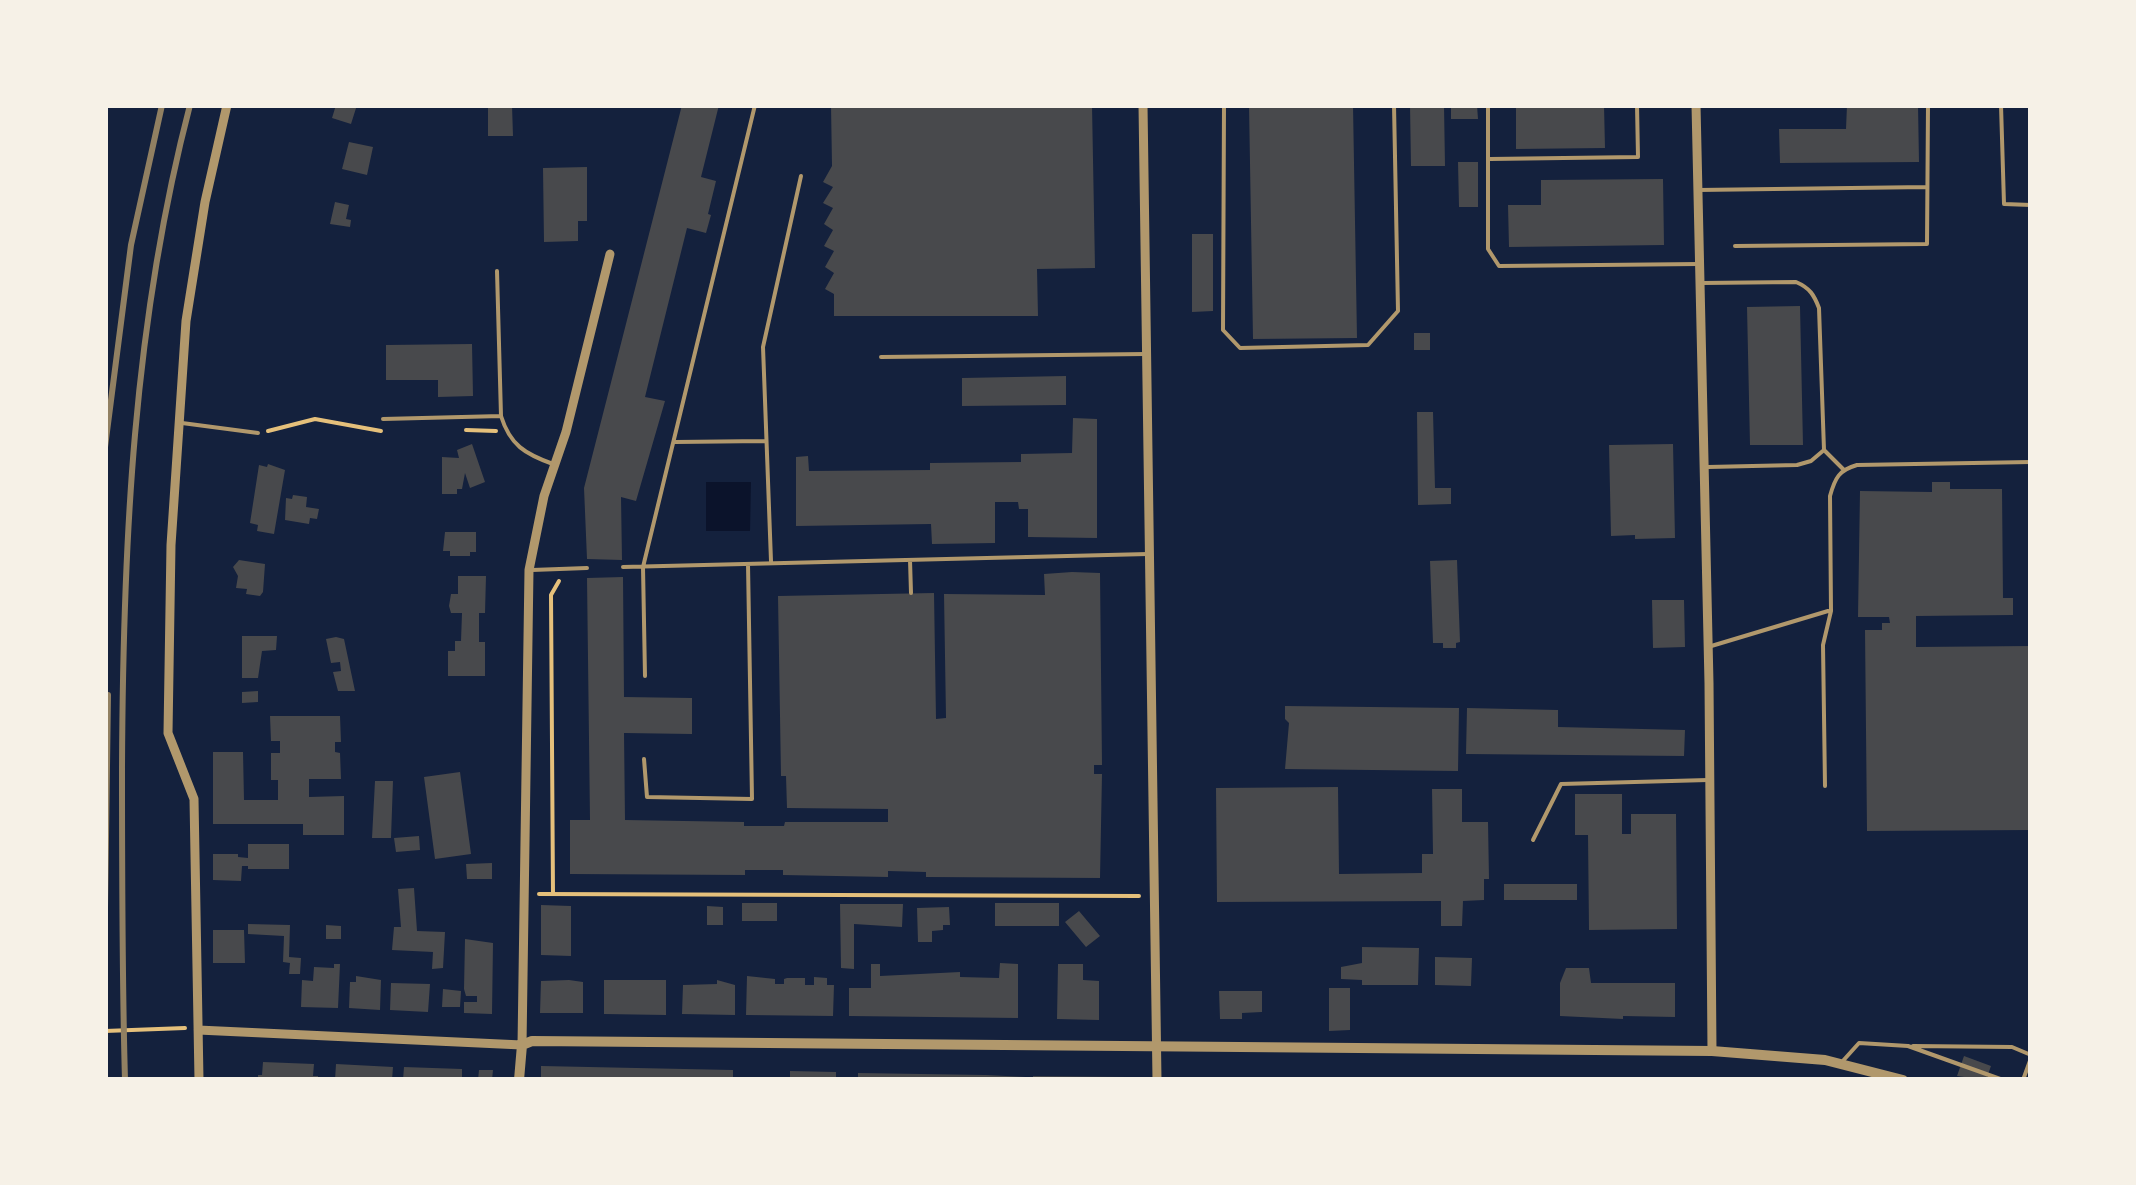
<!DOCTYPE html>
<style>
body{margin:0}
#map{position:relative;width:2136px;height:1185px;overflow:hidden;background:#14213d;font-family:Lato,sans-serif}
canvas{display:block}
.frame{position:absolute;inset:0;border:108px solid #f6f1e7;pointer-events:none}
</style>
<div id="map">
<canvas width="2136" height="1185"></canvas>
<div class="frame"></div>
</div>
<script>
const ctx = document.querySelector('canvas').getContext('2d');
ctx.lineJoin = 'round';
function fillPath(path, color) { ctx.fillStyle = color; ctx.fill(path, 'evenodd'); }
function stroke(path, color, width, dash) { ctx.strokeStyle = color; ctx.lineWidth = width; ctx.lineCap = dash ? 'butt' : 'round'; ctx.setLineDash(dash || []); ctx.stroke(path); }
const water = new Path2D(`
 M706,482H751L750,531H706Z`);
const building = new Path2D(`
 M336,105H357L351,124L332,118Z
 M488,105H512L513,136H488Z
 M682,105H719L701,177L716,181L708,214L711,215L706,233L687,228L645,397L665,401L636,501L621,497L622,560L587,559L584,488Z
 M831,105H1092L1095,268L1037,269L1038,316H834V294L825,289L834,273L825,267L834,251L824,246L833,230L824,224L833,208L823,203L833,187L823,182L832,166Z
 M1249,105H1353L1357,338L1253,339Z
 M1410,105H1444L1445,166H1411Z
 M1451,105H1477L1478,119H1451Z
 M1516,105H1604L1605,148L1516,149Z
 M1847,105H1918L1919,162L1780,163L1779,129H1846Z
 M349,142L373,147L367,175L342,169Z
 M1458,162H1478V207H1459Z
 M587,167V221H578V241L544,242L543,168Z
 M1663,179L1664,245L1509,247L1508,205H1541V180Z
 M335,202L349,205L346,219L351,220L350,227L330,224Z
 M1192,234H1213V311L1192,312Z
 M1800,306L1803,445H1750L1747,307Z
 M1414,333H1430V350H1414Z
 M472,344L473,396L438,397V380H386V345Z
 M1066,376V405L962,406V378Z
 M1417,412H1433L1435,488H1451V504L1418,505Z
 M1073,418L1097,419V538L1028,537V509H1019L1018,502H995V543L932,544L931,524L796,526V457L808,456L809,471L930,470V463L1021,462V454L1072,453Z
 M472,444L485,482L470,488L465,473L462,489H457V494H442V457L459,458L457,450Z
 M1673,444L1675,538L1635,539V535L1611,536L1609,445Z
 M268,464L285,470L274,534L257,531L258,525L250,523L259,465L267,467Z
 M1932,482H1950V489H2002L2003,598H2013V615L1916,616V647L2031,646V830L1867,831L1865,630H1882V623H1890L1889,617H1858L1860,491L1932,492Z
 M293,495L307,497L306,507L319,509L317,519L310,518L309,524L285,520L286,498L292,499Z
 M445,532H476V552H470V556H450V551H443Z
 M239,560L265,564L263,592L260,596L246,594L247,589L236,588L238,576L233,567Z
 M1457,560L1460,642L1456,643V648H1443V643H1433L1430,561Z
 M1072,572L1100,573L1102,765H1094V774H1102L1100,878L926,877V872L888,871V877L783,875V870H745V875L570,874V820H590L587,578L623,577L624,697L692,698V734L624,733L625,820L744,822V826H784L785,822H888V809L787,808L786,776H781L778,596L934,593L936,719L946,718L944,594L1045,595L1044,574Z
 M458,576H486L485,613H479V642H485V676H448V651H455V641H461L462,613H451L449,606L451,594H458Z
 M1652,600H1684L1685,647L1653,648Z
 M242,636H277L276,650L262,651L258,678H242Z
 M336,637L344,639L355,691H338L333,672L341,671L340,662L331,663L326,639Z
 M258,691V702L242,703V692Z
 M1285,706L1459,708L1458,771L1285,769L1289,723L1285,719Z
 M1467,708L1558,710V727L1685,730L1684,756L1466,754Z
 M270,716H340L341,742H335V752L340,753L341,779H309V797L344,796V835H303V824H213V752H243L244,800H278V780H271V753H280V741H271Z
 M460,772L471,854L435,859L424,777Z
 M375,781H393L391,838H372Z
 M1338,787L1339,874L1422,873V854H1433L1432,789H1462V822H1488L1489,879H1484V900L1463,901L1462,926H1441V901L1217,902L1216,788Z
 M1575,794H1622V834H1631V814H1676L1677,929L1589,930L1588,835H1575Z
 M419,836L420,850L396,852L394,838Z
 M248,844H289V869H248V866H242L241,881L213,880V854H238V857L248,858Z
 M492,863V879H467L466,864Z
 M1504,884H1577V900H1504Z
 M414,888L417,931L445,932L443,968L432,969L433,952L392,950L394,927H401L398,889Z
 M742,903H777V921H742Z
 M995,903H1059V926H995Z
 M840,904H903L902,927L854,924V969L841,968Z
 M541,905L571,906V956L541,955Z
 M707,906L723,907V925H707Z
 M949,907L950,925H943V930L932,931V942H918L917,908Z
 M1079,911L1100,936L1086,947L1065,922Z
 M248,924L290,925L289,957L301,958L300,974H289L290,963L283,962L284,936L248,934Z
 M326,925L341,926V939H326Z
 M213,930H244L245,963H213Z
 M465,939L493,943L492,1014L464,1013V1002H477V996H466L464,989Z
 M1362,947L1419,948L1418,985H1362V980L1341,979V967L1362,963Z
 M1435,957L1472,958L1471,986L1435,985Z
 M1000,963L1018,964V1018L849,1016V988H871V964H880V976L960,972V977L999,978Z
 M334,964H340L338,1008L301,1007L302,980L313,981L314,967L334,968Z
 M1058,964H1083V980L1099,981V1020L1057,1019Z
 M1566,968H1589L1591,983H1675V1017L1623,1016V1019L1560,1016V983Z
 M356,976L381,980L380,1010L349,1008L350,982H356Z
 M747,976L775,979V984H784V979L787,978H805V985H814V977L827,978V985H834L833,1016L746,1015Z
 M569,980L583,982V1013H540L541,981Z
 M604,980H666V1015L604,1014Z
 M717,980L735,985V1015L682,1014L683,985L717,984Z
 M391,983L430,984L428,1012L390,1010Z
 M1329,988H1350V1030L1329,1031Z
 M443,989L461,991L460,1007H442Z
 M1219,991H1262V1012L1242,1013V1019H1220Z
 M1964,1056L1991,1066L1986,1080L1957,1076Z
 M263,1062L314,1064L313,1076H318V1080H258V1075H262Z
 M336,1064L393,1067L392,1080H335Z
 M541,1066L733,1070V1080H541Z
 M404,1067L462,1069V1080H403Z
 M479,1070H493L492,1080H478Z
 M790,1071L836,1072V1080H790Z
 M858,1073L986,1075L1026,1077V1080H858Z
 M1033,1076L1128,1077V1080H1033Z`);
const path = new Path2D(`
 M105,267V279
 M466,430L496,431
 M268,431L315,419L381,431
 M539,894L1139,896
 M553,894L551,595L559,581
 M105,1031L185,1028`);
const service = new Path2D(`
 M1224,105L1223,330L1240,348L1368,345L1398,311L1394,105
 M1488,105V249L1499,266L1699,264
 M2001,105L2004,204L2031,205
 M1490,159L1638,157L1637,105
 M1698,190L1927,187
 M1735,246L1927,244L1928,105
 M1702,283L1796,282C1810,288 1814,295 1819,308L1824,450L1843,469
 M881,357L1146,354
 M501,416C510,445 525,454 553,464
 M383,419L501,416L497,271
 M182,423L258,433
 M675,442L765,441
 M1708,467L1797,465L1811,461L1824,450
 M910,560L911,593
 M771,561L763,347L801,176
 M623,567L1148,554
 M532,570L587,568
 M1708,647L1828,611
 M645,676L643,567L755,105
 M644,759L647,797L752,799L748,564
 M1825,786L1823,645L1831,611L1830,496C1835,478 1839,470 1857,465L2031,462
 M1533,840L1561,784L1708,780
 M1913,1046L2012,1047L2031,1055
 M1841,1063L1859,1043L1908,1046L2003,1080
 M2023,1080L2031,1058`);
const minor = new Path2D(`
 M1143,105L1157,1080
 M1696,105L1709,683L1712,1051
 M198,1030L522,1045L529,570L544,496L566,432L610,254
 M199,1080L194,799L168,733L171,545L186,321L205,202L227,105`);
const tertiary = new Path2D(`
 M519,1080L522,1045L532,1041L1712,1051L1825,1060L1903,1080`);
const rail = new Path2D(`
 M105,447L131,245L162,105
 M105,908L108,695
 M125,1080C122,976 122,872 122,768C123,545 133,323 190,105`);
fillPath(water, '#0b132b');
fillPath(building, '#48494c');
stroke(path, '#e5c07b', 4);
stroke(service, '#b1986c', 4);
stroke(minor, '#b1986c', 9);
stroke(tertiary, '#b1986c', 10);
stroke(rail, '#918062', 6);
</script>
